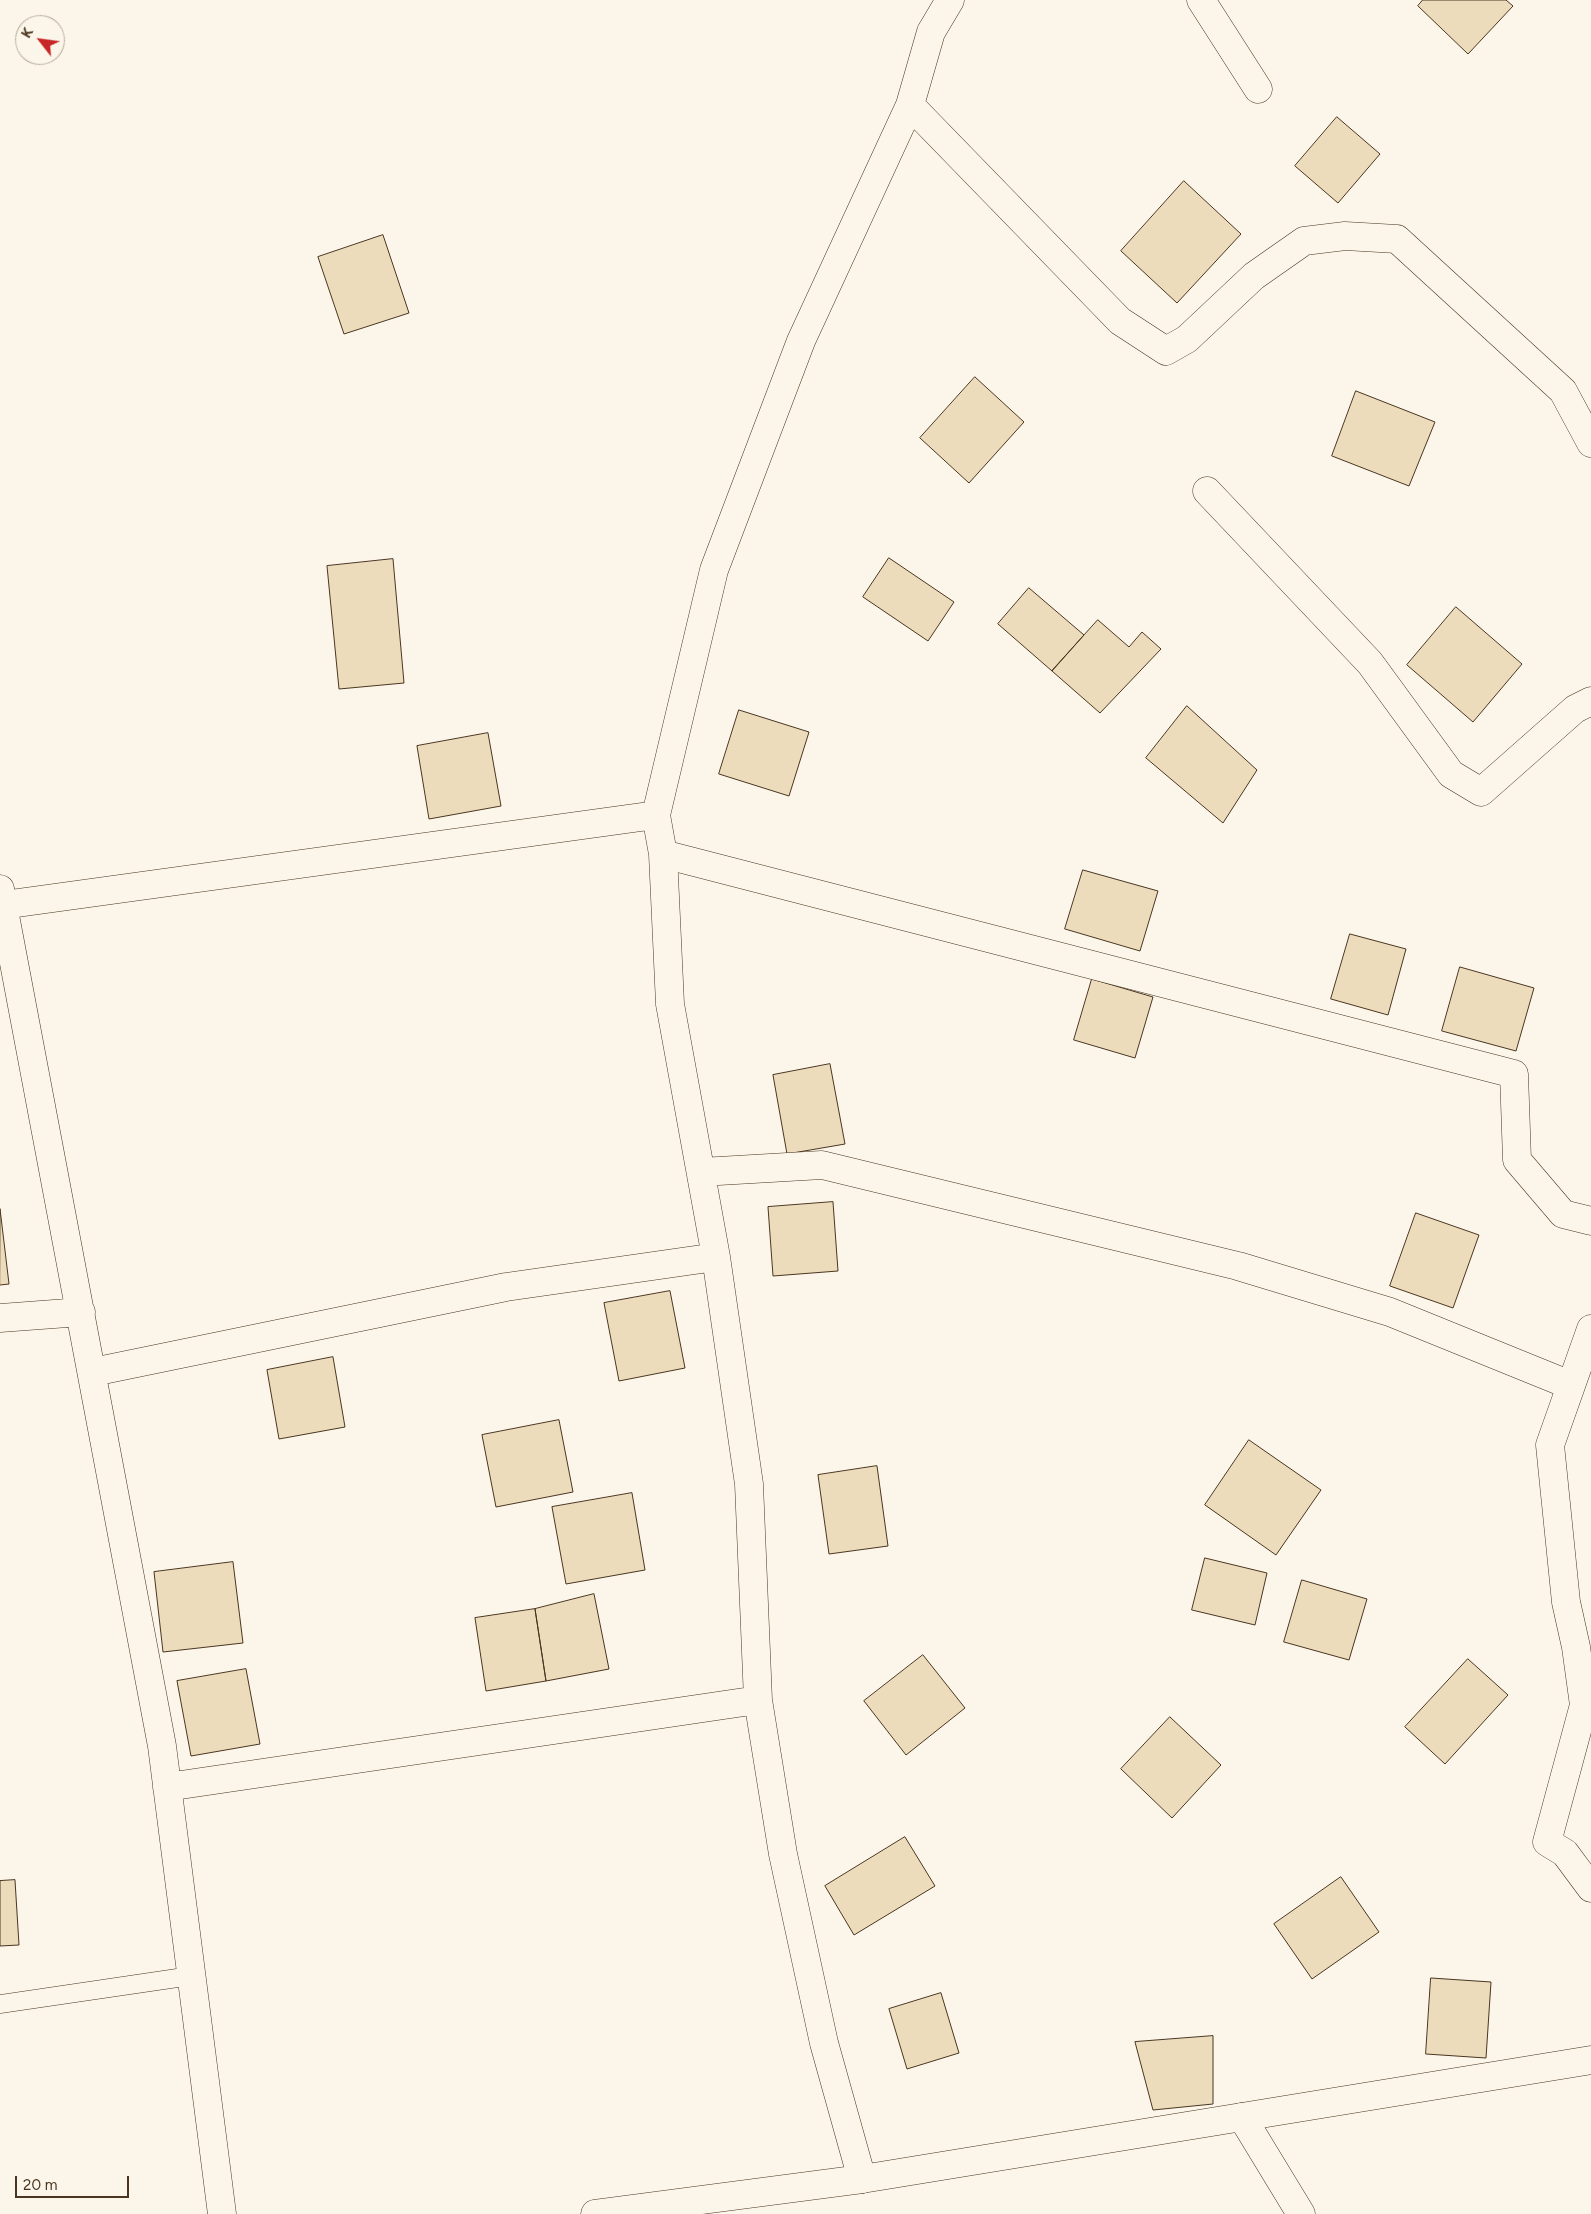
<!DOCTYPE html>
<style>
body{margin:0}
#map{position:relative;width:1591px;height:2214px;overflow:hidden;background:#fbf6e9;font-family:Figtree,sans-serif}
canvas{display:block}
.north{position:absolute;left:15px;top:15px;width:50px;height:50px;box-sizing:border-box;background:#fbf6e9;border:1px solid #b4a999;border-radius:50%;rotate:300deg;font-size:14px;font-weight:700;line-height:20px;text-align:center;color:#4a3520}
.north::after{content:'';display:block;margin:auto;width:18px;height:22px;background:#c62828;clip-path:polygon(50% 0,100% 100%,50% 72%,0 100%)}
.scale{position:absolute;left:15px;top:2176px;width:114px;height:22px;box-sizing:border-box;border:2px solid #4a3520;border-top:0;padding-left:6px;font-size:15px;line-height:18px;white-space:nowrap;color:#4a3520;-webkit-text-stroke:4px #fbf6e9;paint-order:stroke}
</style>
<div id="map">
<canvas width="1591" height="2214"></canvas>
<div class="north">K</div>
<div class="scale">20 m</div>
</div>
<script>
const ctx = document.querySelector('canvas').getContext('2d');
ctx.lineJoin = 'round';
function fillPath(path, color) { ctx.fillStyle = color; ctx.fill(path, 'evenodd'); }
function stroke(path, color, width, dash) { ctx.strokeStyle = color; ctx.lineWidth = width; ctx.lineCap = dash ? 'butt' : 'round'; ctx.setLineDash(dash || []); ctx.stroke(path); }
const building = new Path2D(`
 M1423,0H1506L1513,6L1468,54L1418,6Z
 M1337,117L1380,154L1338,203L1295,166Z
 M1184,181L1241,234L1177,303L1121,251Z
 M383,235L409,313L344,334L318,257Z
 M975,377L1024,422L969,483L920,438Z
 M1356,391L1435,422L1409,486L1332,456Z
 M889,558L954,602L928,641L863,597Z
 M393,559L404,683L339,689L327,566Z
 M1029,588L1084,635L1052,671L998,624Z
 M1456,607L1522,664L1473,722L1407,665Z
 M1098,620L1129,647L1142,632L1161,649L1100,713L1052,671Z
 M1187,706L1257,770L1223,823L1146,758Z
 M739,710L809,732L789,796L719,774Z
 M488,733L501,806L429,819L417,746Z
 M1083,870L1158,891L1140,951L1065,929Z
 M1350,934L1406,949L1388,1015L1331,999Z
 M1460,967L1534,988L1516,1051L1442,1031Z
 M1092,979L1153,997L1135,1058L1074,1040Z
 M830,1064L845,1144L787,1154L773,1075Z
 M833,1202L838,1271L773,1276L768,1207Z
 M0,1209L9,1284L0,1285Z
 M1416,1213L1479,1235L1453,1308L1390,1286Z
 M670,1291L685,1368L619,1381L604,1303Z
 M333,1357L345,1427L279,1439L267,1370Z
 M559,1420L573,1492L496,1507L482,1435Z
 M1249,1440L1321,1490L1276,1555L1205,1505Z
 M877,1466L888,1546L829,1554L818,1475Z
 M632,1493L645,1570L566,1584L552,1507Z
 M1205,1558L1267,1573L1255,1625L1192,1610Z
 M233,1562L243,1643L163,1652L154,1572Z
 M1302,1580L1367,1599L1349,1660L1284,1642Z
 M594,1594L609,1669L546,1681L535,1609Z
 M535,1609L546,1681L486,1691L475,1618Z
 M923,1655L965,1708L906,1755L864,1701Z
 M1468,1659L1508,1695L1445,1764L1405,1727Z
 M246,1669L260,1744L191,1756L177,1681Z
 M1170,1717L1221,1765L1172,1818L1121,1769Z
 M905,1837L935,1886L854,1935L825,1886Z
 M1341,1877L1379,1932L1312,1979L1274,1924Z
 M15,1880L19,1945L0,1946V1881Z
 M1431,1978L1491,1982L1486,2058L1426,2054Z
 M941,1993L959,2053L907,2069L889,2009Z
 M1213,2036V2104L1153,2110L1135,2042Z`);
const lane = new Path2D(`
 M0,2004L191,1976`);
const street = new Path2D(`
 M1201,0L1258,89
 M910,105L1120,321L1166,351L1187,339L1254,276L1304,241L1345,236L1397,239L1563,391L1591,443
 M1207,491L1370,663L1451,774L1481,792L1575,709L1591,701
 M663,854L1514,1074L1517,1160L1563,1214L1591,1221
 M0,889L162,1746L222,2214
 M3,905L656,815
 M701,1172L822,1165L1238,1266L1390,1312L1570,1385
 M0,1318L81,1312
 M1591,1329L1550,1445L1566,1602L1576,1647L1584,1705L1547,1842L1565,1853L1591,1888
 M93,1372L506,1287L716,1257
 M167,1787L758,1700
 M1242,2117L1301,2214
 M862,2179L824,2043L783,1854L758,1700L749,1484L716,1257L670,1004L663,854L656,815L714,570L801,341L910,105L931,32L950,0`);
const secondary = new Path2D(`
 M595,2214L862,2179L1591,2060`);
fillPath(building, '#ecdcbc');
stroke(building, '#4a3520', 1);
stroke(lane, '#4a3520', 19);
stroke(street, '#4a3520', 29);
stroke(secondary, '#4a3520', 29);
stroke(lane, '#fbf6e9', 18);
stroke(street, '#fbf6e9', 28);
stroke(secondary, '#fbf6e9', 28);
</script>
